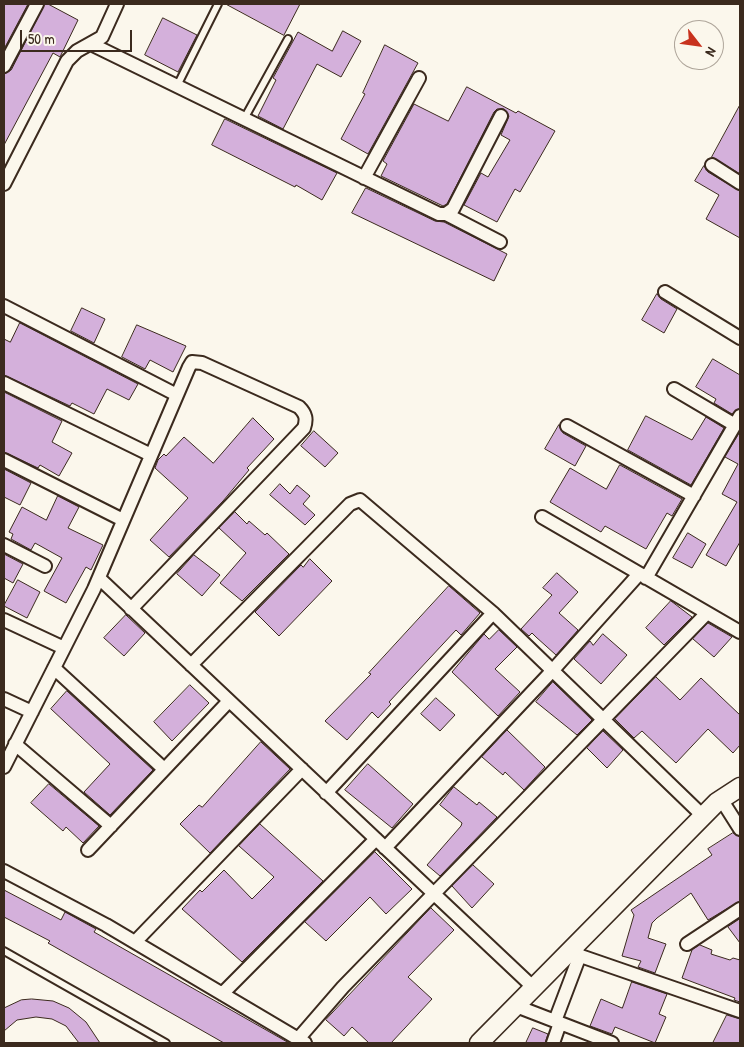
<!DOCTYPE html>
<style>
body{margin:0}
#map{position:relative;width:744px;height:1047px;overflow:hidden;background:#fbf7ec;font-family:"Patrick Hand",sans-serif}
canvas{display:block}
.frame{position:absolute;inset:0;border:5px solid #3b2a1e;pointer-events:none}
.north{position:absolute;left:674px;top:20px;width:50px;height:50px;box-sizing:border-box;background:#fbf7ec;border:1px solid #aea59a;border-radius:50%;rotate:120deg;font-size:14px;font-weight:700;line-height:20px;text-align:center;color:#3b2a1e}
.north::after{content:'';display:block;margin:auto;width:18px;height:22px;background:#c8321e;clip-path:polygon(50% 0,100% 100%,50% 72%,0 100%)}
.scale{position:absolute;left:20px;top:30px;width:112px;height:22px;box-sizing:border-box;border:2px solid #3b2a1e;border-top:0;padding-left:6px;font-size:15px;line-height:18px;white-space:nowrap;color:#3b2a1e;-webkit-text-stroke:4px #fbf7ec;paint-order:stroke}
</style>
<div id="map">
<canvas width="744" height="1047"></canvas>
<div class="frame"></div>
<div class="north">N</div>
<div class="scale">50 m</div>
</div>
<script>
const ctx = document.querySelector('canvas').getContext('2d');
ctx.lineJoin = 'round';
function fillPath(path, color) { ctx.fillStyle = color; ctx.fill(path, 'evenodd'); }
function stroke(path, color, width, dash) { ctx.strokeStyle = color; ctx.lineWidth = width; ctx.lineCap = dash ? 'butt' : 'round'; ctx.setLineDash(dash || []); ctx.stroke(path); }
const building = new Path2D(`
 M4,4H28L4,49Z
 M45,4H48L78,20L60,57L53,53L4,145V74L11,70Z
 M226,4H300L284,35Z
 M163,18L197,35L178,72L145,55Z
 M343,31L361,41L341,77L317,64L283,129L258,116L276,80L273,78L298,32L332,51Z
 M385,45L418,63L368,154L341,139L365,94L363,93Z
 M467,87L516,113L518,111L555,131L520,192L515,189L497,222L464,205L481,173L488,177L510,140L501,135L509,116L504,109H497L494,112L447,204L443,206L381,176L387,164L383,161L414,104L448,121Z
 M740,105V174L712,157Z
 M225,119L337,173L322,200L296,185L295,187L212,145Z
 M704,166L708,172L740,191V238L706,219L719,195L695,181Z
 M366,188L435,221L444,222L507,254L494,281L352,213Z
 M657,294L661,299L677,309L664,333L642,320Z
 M82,308L105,319L94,343L71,331Z
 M20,323L138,384L129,400L107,389L94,414L72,403L70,406L4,375V339L10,342Z
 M137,325L186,346L173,372L150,360L145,369L122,357Z
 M713,359L740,375V408L732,414L714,403L716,399L696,387Z
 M4,392L62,421L52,442L72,453L59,476L40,465L38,468L4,452Z
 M646,416L692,440L706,417L724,428L691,485L628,450Z
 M253,418L274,439L247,468L249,470L223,501L169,557L150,540L188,498L155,468L158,460L164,454L166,456L184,437L213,463Z
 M559,425L563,433L586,446L575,466L545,449Z
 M314,431L338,453L325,467L301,446Z
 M740,432V542L726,566L706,555L737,502L722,494L738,464L725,457Z
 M620,465L682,499L672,516L667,513L646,549L605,526L601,532L550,502L570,468L606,489Z
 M4,469L31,483L20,505L4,497Z
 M280,484L290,494L297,485L310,496L303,504L315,515L305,525L270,495Z
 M58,496L79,507L68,528L103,545L91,570L86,567L66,603L44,591L62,558L35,543L31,550L11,539L13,534L9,532L22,507L46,520Z
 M235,512L247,524L249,521L265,535L267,533L289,554L242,601L220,583L246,553L219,528Z
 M688,533L706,544L692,568L673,558Z
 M4,554L23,564L13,583L4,578Z
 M194,555L220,575L202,596L177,574Z
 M310,559L332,581L279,636L255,612L301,565L303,567Z
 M557,573L578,592L559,613L578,630L556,655L536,637L532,633L529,636L521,629L552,595L543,588Z
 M18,580L40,592L27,618L4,606Z
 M449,586L480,613L461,635L456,630L389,702L391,704L378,718L372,712L347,740L325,721L371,674L369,673Z
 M671,601L692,617L664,645L646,628Z
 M126,615L145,633L124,656L104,638Z
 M708,623L732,637L714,657L693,639Z
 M499,630L517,647L495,669L520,692L498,716L452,672L484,634L489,639Z
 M603,634L627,655L601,684L574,659L590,641L593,645Z
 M656,677L680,700L701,678L740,715V745L733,753L708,729L676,763L642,731L634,738L615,719Z
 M553,682L592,720L577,735L536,702Z
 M190,685L209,703L172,741L154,722Z
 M67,691L153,770L110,815L84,792L110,764L51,709Z
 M436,698L455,715L440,731L421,714Z
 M507,730L545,767L524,790L505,772L503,775L482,757Z
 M603,731L623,750L607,768L587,748Z
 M261,742L290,769L210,853L180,824L199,805L202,807Z
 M368,764L413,804L392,828L345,790Z
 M49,784L99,826L83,843L66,827L63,831L31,803Z
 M454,787L477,805L479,802L497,817L440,876L427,865L461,826L462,823L440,805Z
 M260,824L323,881L242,962L182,909L200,890L202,892L224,870L252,899L274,877L239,846Z
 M733,833L740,837V901L708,920L691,893L657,918L652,923L648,938L666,944L655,973L638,967L641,961L622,956L634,915L631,910L712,855L708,849Z
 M375,852L412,889L386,914L370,897L326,941L305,922Z
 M473,865L494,884L472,908L452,886Z
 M4,890L61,920L65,912L96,929L94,932L289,1043H224L48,943L50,941L4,917Z
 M431,908L454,930L408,977L432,999L391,1043H369L352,1027L344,1036L326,1020Z
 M740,919V943L728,927Z
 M700,945L712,950L711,954L730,960L733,958L740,960V1002L734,1000L735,998L682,978L692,950Z
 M632,982L667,994L659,1014L666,1017L655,1043L615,1027L612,1034L590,1026L601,999L622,1008Z
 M32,999L53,1001L69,1008L86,1022L100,1043H79L66,1026L52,1019L36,1017L17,1020L4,1031V1008L21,1000Z
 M727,1015L740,1019V1043H713Z
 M533,1028L548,1034L545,1043H526Z`);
const lane = new Path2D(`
 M177,86L218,4
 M244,119L288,39
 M4,951L166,1043`);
const street = new Path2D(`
 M91,44L439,214H446L453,209L501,116
 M4,66L37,4
 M712,165L740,183
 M364,178L419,78
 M4,184L67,61L77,51L102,37L117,4
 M446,214L500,242
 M665,292L740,338
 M4,306L177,395
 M4,383L151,455
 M674,389L735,425
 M567,426L694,496
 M4,460L123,520
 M542,517L740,632
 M4,545L45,566
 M99,578L534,988
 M646,578L740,416
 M4,620L64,648
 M191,665L350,504L360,500L493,613L703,816
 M54,668L164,769
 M4,699L32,712
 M15,744L111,826
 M4,767L94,589L189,367L192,362L202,363L299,407C306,414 307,419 304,428L131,609
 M326,793L493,613
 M721,799L740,829
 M385,848L553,670L639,574
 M88,850L229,701
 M4,871L106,925L305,1043
 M135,942L302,769
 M687,944L740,909
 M569,952L740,1011
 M222,994L376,839
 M516,1006L612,1043
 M555,1021L580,955
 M298,1039L343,987L707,613
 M553,1043L560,1023`);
const secondary = new Path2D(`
 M479,1043L717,802L740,787`);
fillPath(building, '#d4b0db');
stroke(building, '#3b2a1e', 1);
stroke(lane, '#3b2a1e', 10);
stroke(street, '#3b2a1e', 16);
stroke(secondary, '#3b2a1e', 21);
stroke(lane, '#fbf7ec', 6);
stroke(street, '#fbf7ec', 12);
stroke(secondary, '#fbf7ec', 18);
</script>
